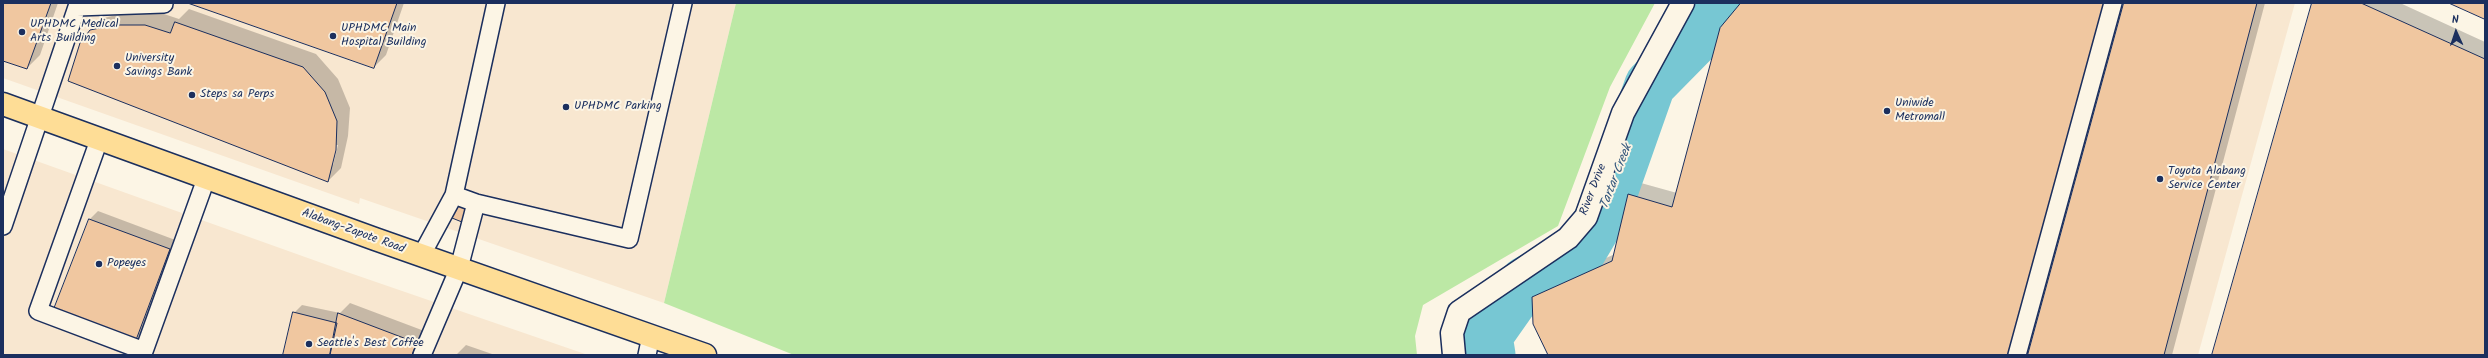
<!DOCTYPE html>
<style>
body{margin:0}
#map{position:relative;width:2488px;height:358px;overflow:hidden;background:#fcf5e5;font-family:Kalam,sans-serif}
canvas{display:block}
.frame{position:absolute;inset:0;border:4px solid #1b2f5e;pointer-events:none}
.north{position:absolute;left:2436px;top:12px;width:40px;height:40px;-webkit-text-stroke:3px #fcf5e5;paint-order:stroke;rotate:357deg;font-size:11px;font-weight:700;line-height:16px;text-align:center;color:#1b2f5e}
.north::after{content:'';display:block;margin:auto;width:14px;height:18px;background:#1b2f5e;clip-path:polygon(50% 0,100% 100%,50% 72%,0 100%)}
</style>
<div id="map">
<canvas width="2488" height="358"></canvas>
<div class="frame"></div>
<div class="north">N</div>
</div>
<script>
const ctx = document.querySelector('canvas').getContext('2d');
ctx.lineJoin = 'round';
function fillPath(path, color) { ctx.fillStyle = color; ctx.fill(path, 'evenodd'); }
function stroke(path, color, width, dash) { ctx.strokeStyle = color; ctx.lineWidth = width; ctx.lineCap = dash ? 'butt' : 'round'; ctx.setLineDash(dash || []); ctx.stroke(path); }
function drawText(font, color, halo, rows, align = 'center') {
  ctx.font = font + ' Kalam,sans-serif'; ctx.lineWidth = 4; ctx.setLineDash([]); ctx.textBaseline = 'middle'; ctx.strokeStyle = halo; ctx.fillStyle = color; for (const [text, x, y, turn = 0] of rows) {
    ctx.save(); ctx.translate(x, y); ctx.rotate((+turn || 0) * Math.PI / 180); ctx.textAlign = isNaN(turn) ? turn : align; if (halo) ctx.strokeText(text, 0, 0); ctx.fillText(text, 0, 0); ctx.restore();
  }
}
const built = new Path2D(`
 M3,3H736L664,303L360,198L359,204L3,78Z
 M2122,3H2295L2198,355H2025Z
 M3,149L347,272L588,355H3Z`);
const green = new Path2D(`
 M736,3H1655L1610,87L1558,226L1423,305L1415,336L1417,355H794L664,303Z`);
const shadow = new Path2D(`
 M3,3H58L40,55L27,68L3,60Z
 M191,3H404L386,55L374,67Z
 M1742,3L1634,355H1550L1533,297L1545,285L1615,254L1629,195L1641,183L1677,193Z
 M2125,3H2265L2172,355H2029Z
 M2313,3H2400L2485,42V355H2213Z
 M189,9L316,54L338,79L350,108L348,136L341,168L328,181L91,31L104,18L128,12H158L179,19ZM336,145H338L333,165H331Z
 M98,211L178,241L144,330L136,339L90,219Z
 M350,303L427,332L418,355H284L294,313L302,305L340,313Z
 M466,345L495,355H456Z`);
const river = new Path2D(`
 M1490,355L1487,336L1525,282L1581,251L1607,207L1650,85L1717,17L1721,3`);
const building = new Path2D(`
 M3,3H51L27,69L3,61Z
 M188,3H397L374,68Z
 M1741,3H2106L2010,355H1548L1533,324L1532,297L1612,261L1628,194L1672,207L1720,28Z
 M2124,3H2257L2164,355H2028Z
 M2312,3H2361L2485,59V355H2212Z
 M2449,3H2485V19Z
 M175,22L303,67L325,92L337,121L336,150L328,182L68,81L80,43L90,30L114,25H145L170,33Z
 M457,205L466,208L462,222L452,218Z
 M89,219L170,249L136,340L54,309Z
 M293,312L337,323L330,355H283Z
 M338,313L417,343L412,355H330Z`);
const service = new Path2D(`
 M99,140L38,311L144,351L206,179
 M454,195L476,203L629,239L683,3
 M3,226L77,7L164,4
 M421,256L454,195L496,3
 M422,355L459,268L476,203
 M647,355L651,336
 M2017,355L2113,3`);
const minor = new Path2D(`
 M1454,355L1452,333L1459,312L1568,238L1586,217L1623,113L1683,3`);
const trunk = new Path2D(`
 M3,104L375,239L705,355`);
const markers = [
 [22,32,4,"#1b2f5e"],
 [333,36,4,"#1b2f5e"],
 [117,66,4,"#1b2f5e"],
 [192,95,4,"#1b2f5e"],
 [566,107,4,"#1b2f5e"],
 [1887,111,4,"#1b2f5e"],
 [2160,179,4,"#1b2f5e"],
 [99,264,4,"#1b2f5e"],
 [309,344,4,"#1b2f5e"]
];
const poiNames = [
 ["UPHDMC Medical",30,25],
 ["Arts Building",30,39],
 ["UPHDMC Main",341,29],
 ["Hospital Building",341,43],
 ["University",125,59],
 ["Savings Bank",125,73],
 ["Steps sa Perps",200,95],
 ["Uniwide",1895,104],
 ["Metromall",1895,118],
 ["UPHDMC Parking",574,107],
 ["Toyota Alabang",2168,172],
 ["Service Center",2168,186],
 ["Popeyes",107,264],
 ["Seattle's Best Coffee",317,344]
];
const streetNames = [
 ["River Drive",1594,190,-69],
 ["Alabang-Zapote Road",353,232,20]
];
const waterNames = [
 ["Tartar Creek",1617,177,-69]
];
fillPath(built, '#f8e7d0');
fillPath(green, '#bce8a5');
fillPath(shadow, '#0003');
stroke(river, '#77c7d3', 51);
fillPath(building, '#f0c7a0');
stroke(building, '#1b2f5e', 1);
stroke(service, '#1b2f5e', 20);
stroke(minor, '#1b2f5e', 25);
stroke(trunk, '#1b2f5e', 25);
stroke(service, '#fcf5e5', 17);
stroke(minor, '#fcf5e5', 22);
stroke(trunk, '#fedd96', 22);
for (const [x, y, r, color] of markers) { const dot = new Path2D(); dot.arc(x, y, r, 0, 2 * Math.PI); ctx.fillStyle = color; ctx.fill(dot); stroke(dot, '#fcf5e5', 1.5); }
drawText('12px', '#1b2f5e', '#fcf5e5', poiNames, 'left');
drawText('12px', '#1b2f5e', '#fcf5e5', streetNames);
drawText('italic 13px', '#32557b', '#fcf5e5', waterNames);
</script>
